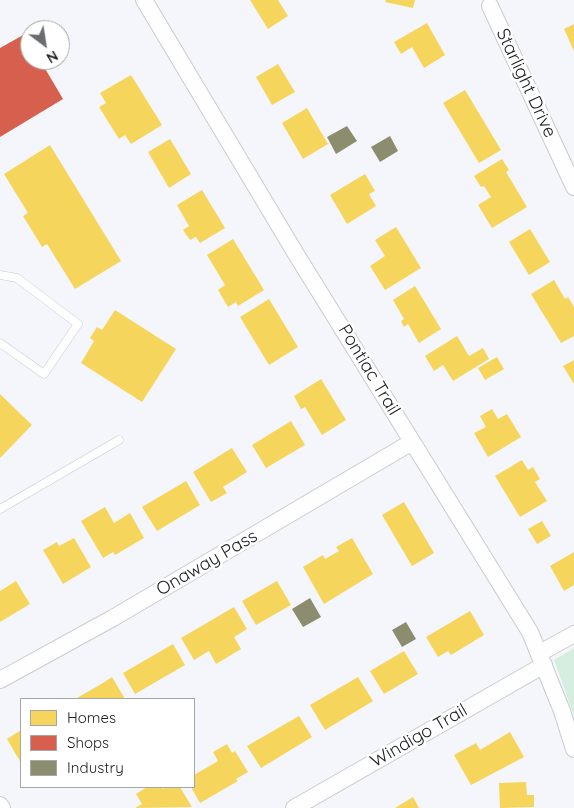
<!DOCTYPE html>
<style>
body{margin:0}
#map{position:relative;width:574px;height:808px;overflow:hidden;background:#f5f6fb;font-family:Quicksand,sans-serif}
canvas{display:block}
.legend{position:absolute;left:20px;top:698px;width:175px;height:90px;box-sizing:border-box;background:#fff;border:1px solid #a6a6a8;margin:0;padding:6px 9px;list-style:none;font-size:15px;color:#212125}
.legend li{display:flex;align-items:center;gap:10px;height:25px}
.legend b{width:25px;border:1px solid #a6a6a8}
.north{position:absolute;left:20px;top:20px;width:50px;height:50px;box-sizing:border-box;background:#fff;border:1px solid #a6a6a8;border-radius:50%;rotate:149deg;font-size:14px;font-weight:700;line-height:20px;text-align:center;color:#212125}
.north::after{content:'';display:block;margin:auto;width:18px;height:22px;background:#6b6c70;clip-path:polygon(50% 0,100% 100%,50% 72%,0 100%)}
</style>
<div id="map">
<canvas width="574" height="808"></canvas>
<ul class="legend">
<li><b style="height:14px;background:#f6d55c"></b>Homes</li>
<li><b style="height:14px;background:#d6604d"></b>Shops</li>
<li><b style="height:14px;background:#8c8c6e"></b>Industry</li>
</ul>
<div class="north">N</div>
</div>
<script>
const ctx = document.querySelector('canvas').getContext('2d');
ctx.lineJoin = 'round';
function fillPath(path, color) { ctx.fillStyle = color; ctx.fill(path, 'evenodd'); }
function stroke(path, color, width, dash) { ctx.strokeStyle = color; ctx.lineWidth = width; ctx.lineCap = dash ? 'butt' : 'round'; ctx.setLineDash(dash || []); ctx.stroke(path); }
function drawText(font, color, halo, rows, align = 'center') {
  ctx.font = font + ' Quicksand,sans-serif'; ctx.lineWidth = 5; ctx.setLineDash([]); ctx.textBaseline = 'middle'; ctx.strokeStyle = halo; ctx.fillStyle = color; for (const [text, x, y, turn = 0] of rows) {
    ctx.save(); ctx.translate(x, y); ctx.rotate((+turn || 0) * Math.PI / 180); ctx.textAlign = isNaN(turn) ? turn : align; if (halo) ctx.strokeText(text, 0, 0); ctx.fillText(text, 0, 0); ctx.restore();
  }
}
const green = new Path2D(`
 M574,648V716L554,660Z`);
const homes = new Path2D(`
 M250,0H278L288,16L268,29Z
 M386,0H415L413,8L385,2Z
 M427,23L445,55L424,68L412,47L401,54L394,42Z
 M574,24V51L564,29Z
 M278,64L295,92L272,105L256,77Z
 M131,75L162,125L131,144L125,135L119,139L99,107L106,103L100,93Z
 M465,90L501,150L479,163L443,103Z
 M307,108L328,144L303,159L282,123Z
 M170,139L191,174L169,188L148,152Z
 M50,145L121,261L75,289L47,244L42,247L23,216L28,213L4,174Z
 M502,159L509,170L506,172L527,207L492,228L478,205L491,197L484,186L481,187L474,176Z
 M365,174L375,191L369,194L376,206L347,224L330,195Z
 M202,190L225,228L200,243L196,237L190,240L183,230L189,226L177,205Z
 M396,227L421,268L385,290L370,266L385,256L375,240Z
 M530,229L550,262L529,275L509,242Z
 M233,239L264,290L238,306L236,302L228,307L218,290L225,285L207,255Z
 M554,280L565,299L568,297L574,307V336L561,343L531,294Z
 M415,286L441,329L419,343L408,324L404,327L401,321L404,319L393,300Z
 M269,299L298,347L269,365L240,317Z
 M115,310L176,349L142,402L81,363L94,341L90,338L97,327L102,330Z
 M457,336L469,356L483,348L489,359L453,381L443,365L434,371L425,356Z
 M497,357L504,369L485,380L478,368Z
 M574,360V384L563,366Z
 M321,379L346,420L322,435L305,407L301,409L294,396Z
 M0,394L32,425L0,458Z
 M492,409L498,419L507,414L521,437L488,457L474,433L486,427L480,416Z
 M291,421L305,445L266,468L252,445Z
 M232,448L247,472L223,487L227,493L211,502L193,472Z
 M522,460L528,470L533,467L540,479L535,482L547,501L520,517L495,476Z
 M186,481L200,505L157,531L142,507Z
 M404,502L434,553L412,566L382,515Z
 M105,507L114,523L130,513L144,538L115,555L113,552L103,558L81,521Z
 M542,521L551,536L537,544L528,529Z
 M74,538L91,567L63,584L43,550L57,542L59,546Z
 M352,538L373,574L324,604L303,567L323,555L325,559L339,551L336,547Z
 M574,552V585L564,591L550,566Z
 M16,581L30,604L0,622V591Z
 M277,581L291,605L256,625L242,601Z
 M234,607L247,629L234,637L241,649L216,664L209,651L194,660L181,638Z
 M470,611L484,635L451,655L448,651L438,657L426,637Z
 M173,644L185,665L135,694L123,673Z
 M404,651L418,674L384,694L370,671Z
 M112,677L125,699H75L103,683Z
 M358,677L373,701L325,730L310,705Z
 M299,716L312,737L261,768L247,746Z
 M21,730V763L7,739Z
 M510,732L524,757L471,785L454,755L476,743L480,750Z
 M227,744L232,753L235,751L248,772L236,779L238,781L200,803L191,787H194V775L218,761L213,752Z
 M526,782L527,795H534V807L500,808L499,783Z
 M147,787H162L163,789L166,787H180L192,807L135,808L142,804L136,794Z
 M413,797L419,808H395Z`);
const shops = new Path2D(`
 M25,34L30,43V60H40L63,99L0,137V48Z`);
const industry = new Path2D(`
 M347,126L357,141L336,154L327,137Z
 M390,136L398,151L380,162L371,147Z
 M310,598L321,617L303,627L292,609Z
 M406,622L416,639L402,647L392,630Z`);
const lane = new Path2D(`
 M0,275L17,278L78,324L44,374L0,343
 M0,509L119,440`);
const street = new Path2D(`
 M144,0L296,254L530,632L562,711L574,749
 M490,6L574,187
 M540,653L574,634
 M0,680L113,618L412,442
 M0,805L2,808
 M294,808L544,665`);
const streetNames = [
 ["Starlight Drive",526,83,65],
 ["Pontiac Trail",369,370,59],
 ["Onaway Pass",207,563,-30],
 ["Windigo Trail",419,736,-30]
];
fillPath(green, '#d6eedf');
fillPath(homes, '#f6d55c');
fillPath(shops, '#d6604d');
fillPath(industry, '#8c8c6e');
stroke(lane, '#cacbce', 9);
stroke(street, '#cacbce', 18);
stroke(lane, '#fefefe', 8);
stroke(street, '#fefefe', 16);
drawText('18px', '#212125', '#fff', streetNames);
</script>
